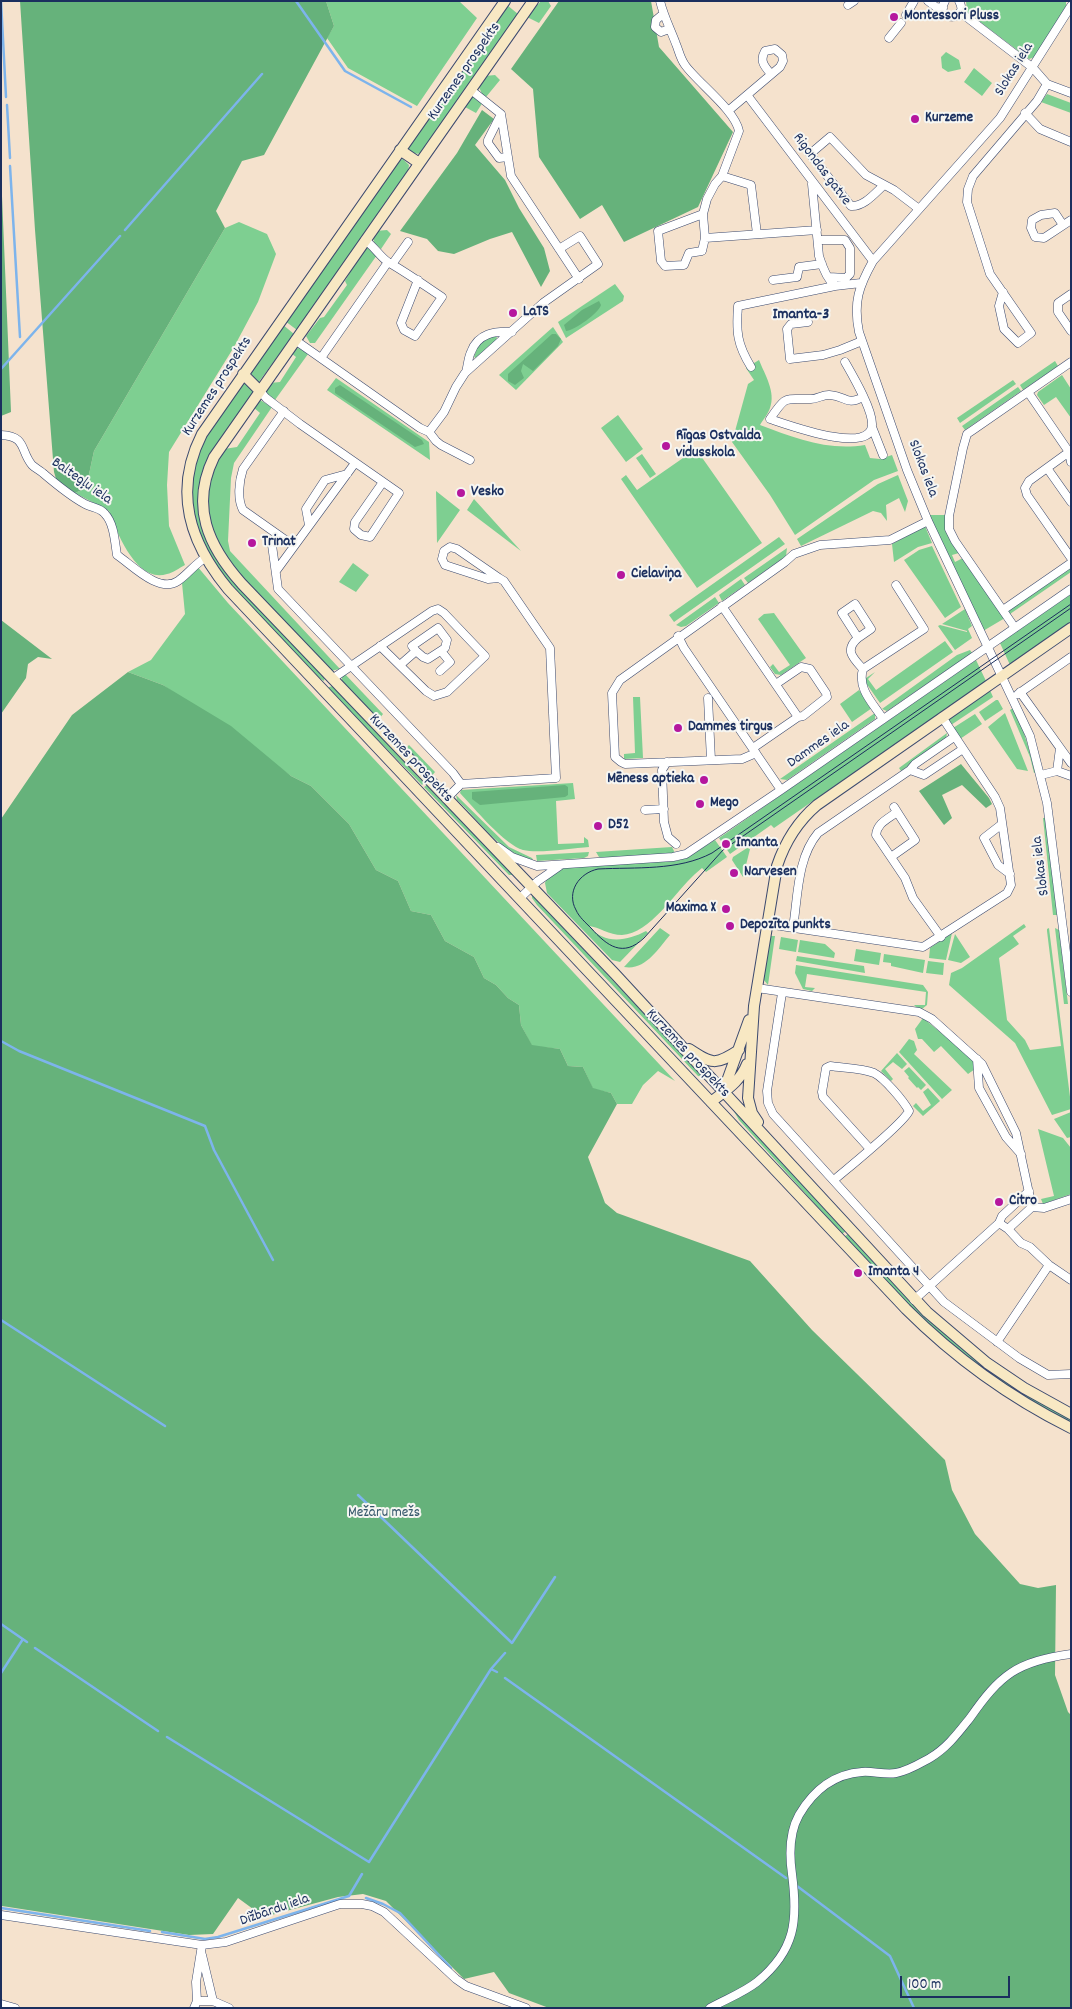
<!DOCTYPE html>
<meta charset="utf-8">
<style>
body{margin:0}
#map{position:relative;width:1072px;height:2009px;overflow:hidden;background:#f5e2cd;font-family:Dekko,sans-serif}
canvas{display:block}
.frame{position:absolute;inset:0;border:2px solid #1b2f5e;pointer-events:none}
.scale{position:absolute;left:900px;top:1976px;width:110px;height:22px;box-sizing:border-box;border:2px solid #1b2f5e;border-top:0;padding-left:6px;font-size:15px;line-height:18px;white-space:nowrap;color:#1b2f5e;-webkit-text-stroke:4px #f6f6f2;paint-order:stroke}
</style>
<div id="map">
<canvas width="1072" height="2009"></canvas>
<div class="frame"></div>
<div class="scale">100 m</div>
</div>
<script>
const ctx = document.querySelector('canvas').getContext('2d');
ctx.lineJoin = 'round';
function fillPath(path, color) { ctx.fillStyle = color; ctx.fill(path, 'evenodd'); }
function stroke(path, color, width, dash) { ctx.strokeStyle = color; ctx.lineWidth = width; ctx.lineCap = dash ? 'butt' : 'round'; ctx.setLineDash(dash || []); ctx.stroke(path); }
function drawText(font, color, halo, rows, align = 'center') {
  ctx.font = font + ' Dekko,sans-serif'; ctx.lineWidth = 4; ctx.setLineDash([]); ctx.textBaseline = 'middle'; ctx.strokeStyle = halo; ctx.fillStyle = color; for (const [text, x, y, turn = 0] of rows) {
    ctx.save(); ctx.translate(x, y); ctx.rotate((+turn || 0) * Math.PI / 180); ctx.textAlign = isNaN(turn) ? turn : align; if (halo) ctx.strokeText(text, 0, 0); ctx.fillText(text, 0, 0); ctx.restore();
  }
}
const green = new Path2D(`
 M326,1H459L477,18L417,106L348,68L327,38L334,26Z
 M541,1H548L551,6L539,23L527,17Z
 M966,1H1066V6L1035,57L1029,59L967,12Z
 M507,5L518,14L421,153C415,155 411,152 408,147Z
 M946,52L959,60L961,69L948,72L942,68L941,57Z
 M974,68L992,83L982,96L964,82Z
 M495,75L500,80L486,97L482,94L479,87L485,76Z
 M1047,94L1071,103V113L1041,102Z
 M472,97H475L483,102L476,113L465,107Z
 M403,159L409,165L408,172L297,330L285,321L397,161Z
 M239,222L267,234L276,254L258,302L234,347L169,452L167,485L169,526L185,565C179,568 173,573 167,574C137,584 117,533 109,511L75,493L86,488L94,451L225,228Z
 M387,230L391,234L381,249L374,242L373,236L376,231Z
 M364,248H368L377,255L315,343H310L306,336L320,318L324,317L347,285L345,281Z
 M615,284L624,296L623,301L566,338L558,322Z
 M282,324L294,334L258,383L250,372Z
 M553,327L563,342L516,390L499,375Z
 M495,335L497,338L495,341L476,358L474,357L479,342Z
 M299,348L308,354L275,400L267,394L266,390L270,383L280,382L296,357L291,353L294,349Z
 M759,360C765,375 776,392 770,408C768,414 763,420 760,425C795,438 827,451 865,445L870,458L880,459L892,455L898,471L874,480L795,535L770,495L732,442L748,384L754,380L746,368Z
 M1055,361L1058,366L1023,390L1020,385Z
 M1062,375L1071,389V418L1056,397L1044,405L1037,395L1038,392Z
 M336,378L429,442L430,460L327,390Z
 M1013,380L1016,384L960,423L957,418Z
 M242,383H245L255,391C210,454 169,497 226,571L325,677L324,681L319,678L223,576C187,533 181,479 209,430C218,413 231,398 242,383Z
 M1018,387L1021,391L965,430L962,426Z
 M260,400L272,407L234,463L231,478L228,541L230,551L340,669L330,671L325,666L324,662L232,567C203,526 200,493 224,449L237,447L260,413L253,407Z
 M618,415L643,449L626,462L601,428Z
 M696,449L762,543L697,588L621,479L626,475L637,490Z
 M642,454L656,474L650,478L636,458Z
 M898,475L908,501L905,512L899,498L886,505L887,521L881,513L873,511L801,546L797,539L878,484Z
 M436,491L460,510L437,543Z
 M474,499L521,551L467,510Z
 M929,515H946L959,553L952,555L955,562L963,558L1005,618L983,631Z
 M925,526L932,543L918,547L894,562L892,544Z
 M779,537L785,544L674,622L669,615Z
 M932,546L961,607L945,618L904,560L919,550Z
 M787,548L786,556L748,583L744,578Z
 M353,563L369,575L356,592L339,582Z
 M197,566L228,603L675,1081L658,1071L643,1085L632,1104H617L611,1093L593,1089L583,1067L568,1066L560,1049L532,1046L521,1025L519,1005L508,998L496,985L484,978L474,957L445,941L431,915L411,911L398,881L376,870L349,824L311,786L291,776L163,685L128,672L151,660L185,614L182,583Z
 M1071,567V572L1010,614L1008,610Z
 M741,579L745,585L722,601L719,595Z
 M1071,594V623L1010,665L1000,643Z
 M715,597L719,603L686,626L681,627L676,625Z
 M965,609L972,626L968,629L972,638L955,650L938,626L940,625L967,632V631L942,624Z
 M774,613L806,658L781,675L775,674L770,667L773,664L779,672L790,665L758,619L764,614Z
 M945,641L953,652L880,703L866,683V678L875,672L868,679L876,690Z
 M970,650L972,653L887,711L882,709L957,655Z
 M976,660L986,681L774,828L771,825L730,854L719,838Z
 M344,673L383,714L379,719L366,708L342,682V676Z
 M333,686L424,783L422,785L329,690V687Z
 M989,688L993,697L951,725L949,720L951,715Z
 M859,690L872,708L852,722L840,704Z
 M633,697H640L643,758L624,759V754L635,753Z
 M996,700H998L1003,709L985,721L979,712Z
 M1013,708L1023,730L1036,772L1034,773L1030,757L1010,710Z
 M875,713V719L787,780L780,779Z
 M1005,713L1028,771L1017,769L988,727Z
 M975,714L982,724L960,739L953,728Z
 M947,733L946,739L901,771L899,768Z
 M409,745L435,772L431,777L406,748Z
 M573,783L575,799L556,801L558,844L584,843V837L588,840L589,847C572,848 538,854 523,850C505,845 473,807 460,793L461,790Z
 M427,785L436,795L514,875H509L424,787Z
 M456,795L509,847L532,858L533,860C500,854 480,821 457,800Z
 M1043,818H1046L1057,915H1053Z
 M715,840L727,857L706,872L702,868L695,874C675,892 650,934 622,935C609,935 599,927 589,926C604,945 627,941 646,931L648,933L620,962L612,960L547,893L545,883L547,878L564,867L573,866L676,861L686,858Z
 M672,847L675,853L603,858L599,857L596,852Z
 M747,848L750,849L743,877L732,860L733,857Z
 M589,852L588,856L584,858L537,861L536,855Z
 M532,895L704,1077L698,1076L537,905L532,898Z
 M1024,924L1026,927L1013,936L1019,944L999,958L1007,1020L1025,1040L1030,1050L1061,1046L1047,931V929L1049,928L1071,1105V1109L1052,1115L1015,1043L949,985L951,973L962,968Z
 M660,928L670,935C658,949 645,971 624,967Z
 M1055,928L1059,930L1068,1004H1064Z
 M952,933L946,960L929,958L930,948Z
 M955,934L970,957L961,963L948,960Z
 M770,936H775L768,985L763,979Z
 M781,937L798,940L796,952L779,949Z
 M800,940L825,944L835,953L834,958L798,952Z
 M856,949L881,953L879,965L854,961Z
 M884,954L925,960L923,973L891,966V963L883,962Z
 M797,956L864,966L865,973L796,961Z
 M928,961L944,963L943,975L926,973Z
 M796,965L923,985L928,992L927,1005L922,1009L917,1008L914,1005H925L926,992L807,974L805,987L815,988L812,991L803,989L795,973Z
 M923,1018L967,1054L973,1061L975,1069L968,1074L941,1046L934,1052L922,1039H918L915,1029Z
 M909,1039L914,1041L917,1050L914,1054L952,1090L942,1099L899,1052Z
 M897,1053L907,1064L902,1069L893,1062L885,1069L893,1079L891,1081L881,1071Z
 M909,1067L926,1085L921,1090L918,1087L917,1088L908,1078L909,1077L904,1071Z
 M928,1088L940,1101L923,1116L913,1106L916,1103L923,1111L931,1105L923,1092Z
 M732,1108L846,1231L842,1234L739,1120Z
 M1071,1112V1137L1067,1138L1054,1119Z
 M1038,1129L1063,1138L1071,1148V1194L1043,1204L1041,1199L1054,1196Z
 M848,1234L911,1300L956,1344L973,1356L1071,1417V1423C1021,1398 972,1368 932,1329C901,1299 873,1268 844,1237Z`);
const forest = new Path2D(`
 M20,1H326L334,26L264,155L242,161L216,211L225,228L94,451L86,488L75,493L57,482L54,472L35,230Z
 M559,1H651L659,47L733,132L698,207L624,242L602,205L580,219L539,157L533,89L511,69Z
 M482,110L494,119L475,145L505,180L519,208L544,248L550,271L541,287L512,232L490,239L454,254L438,251L427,239L400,231L457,153Z
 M1,172L11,412L1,416Z
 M599,301L601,305C599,313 575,330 566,331L564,325L582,310Z
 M552,334H556L561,339L558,346L533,371L523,364L521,371L524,378L515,385L508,381V374Z
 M340,385L422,440L424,444L415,447L335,393V388Z
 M1,620L52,659L38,657L28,664L26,678L1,714Z
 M128,672L163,685L231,726L291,776L311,786L349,824L376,870L398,881L411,911L431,915L445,941L474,957L484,978L496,985L508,998L519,1005L521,1025L532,1045L560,1049L568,1066L583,1067L593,1088L611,1093L617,1104L588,1157L605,1203L617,1213L750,1261L812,1330L945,1460L952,1490L975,1534L1020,1584L1038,1588L1056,1585L1055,1675L1068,1712L1071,1715V2008H549L509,1993L494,1972L464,1979L386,1901L363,1894L338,1897L264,1917L238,1898L213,1934L189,1935L2,1906L1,1907V819L72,715Z
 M961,764L989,798L992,804L986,808L962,785L942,795L952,818L944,825L919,791Z
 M565,785L568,787V795L565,797L480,805L472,799V792Z`);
const stream = new Path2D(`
 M1,1L6,97
 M296,1L345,71L411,107
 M7,105L10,158
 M10,166L20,337
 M125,230L262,74
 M1,369L120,236
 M1,1041L19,1051L205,1126L214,1150L273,1260
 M1,1320L165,1426
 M358,1495L512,1643L555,1577
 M1,1624L27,1642
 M35,1648L158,1731
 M491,1669L497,1672
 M1,1673L23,1639
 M505,1678L786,1878
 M167,1737L369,1862L491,1669L505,1653
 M797,1886L890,1956L914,2008
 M366,1898L383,1904L400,1913L451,1968
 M1,1908L150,1931
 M162,1932L205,1939L218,1937L349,1896L362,1874`);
const street = new Path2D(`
 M660,1C664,17 670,28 676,44C679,51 680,58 685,65C698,83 735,110 739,131L722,176L715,184L707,199L703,214L658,231L661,261L665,266L684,265L689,253L702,251L705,238L703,214
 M928,1L936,7L943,8
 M945,1C933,22 971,22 959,1
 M848,5L854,1
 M1071,6L1000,118L873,261C859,286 853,302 859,332L907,470L928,521L1030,736L1047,803L1071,992
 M960,12L1033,68L1047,84L1071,93
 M662,15L656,20L655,27L661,32L669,29
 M906,15L914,1
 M889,38L901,23
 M471,90L501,114L511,176L579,279
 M747,95L873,261
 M728,111L780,67L783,61L782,55L775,49L765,51C759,61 765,67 771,74
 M1025,113L1040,129L1071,142
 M501,114L488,140V143L499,158L508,157
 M722,176L751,185L757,234
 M812,184L819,256C822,266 827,279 835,286L861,283
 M884,185C875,193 864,207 851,206L810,154L830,137L866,175L894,190L919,209
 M1063,225L1055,213L1041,215L1032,220L1031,228L1035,237L1044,238L1071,220
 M705,238L817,230
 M365,240C374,246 380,257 388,262C407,273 424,285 442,297L415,336L404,330L401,323L418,280
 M818,240H845L850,248V274L846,278L829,277
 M393,263L408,242
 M773,280L797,277L799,267L822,264
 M1003,292L999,306L1004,329L1018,343L1031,333L990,274L967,202L968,189L973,176L1037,101L1047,84
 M1071,294L1058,303V312L1071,331
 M808,322L791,324L787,329L790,359L823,355L840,350L862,341
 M295,340L420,428L429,432L436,441L441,445L470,460
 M321,358L388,262
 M845,362C853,376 873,410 872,425C871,456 786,424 770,419C787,394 784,400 811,399C818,399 823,394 830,395C846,396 846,406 863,397
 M751,367C737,344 736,332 738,306L835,286
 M466,372C468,365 468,358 471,352C478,333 495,331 512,332
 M260,391L266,398L300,424L399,493L370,537L361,535L354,529L355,522L383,482
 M1028,392L1069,452L1071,462
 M284,411L243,469C239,481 237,499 243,510L294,546
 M872,427L883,455
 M429,432L444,412L456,387L465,373L543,303L598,264L580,236L559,249
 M1,435C27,436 20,451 32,465C35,468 41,471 44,474C57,485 70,496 85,504C92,508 100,507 105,514C114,523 115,543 117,555C132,565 159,594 178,581C188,574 195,564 205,558
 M1069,452L1029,481L1025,488L1027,495L1071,558
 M1047,468L1071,502
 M309,525L306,509L325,480L347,474
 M272,545L278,589L453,773L461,784
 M276,571L355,463
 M722,606L798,717
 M1003,610L1071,563
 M1015,628L955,541L949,529V516L963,448L967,434L973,430L1071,362
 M678,636L684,648L781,790
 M858,638L871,629L855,604L842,613L858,638C844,650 853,658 863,669
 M400,665L416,651L412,646L438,628L447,640L445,648L428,659L423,657L416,651
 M863,669L924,629L896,585
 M863,669C857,689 873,703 883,719
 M440,671L450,662L441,651
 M332,679L432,611L438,609L444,613L485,656L447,692L434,696L426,691L380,646
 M1020,692L1071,763
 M1018,694L1071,657
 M708,698L711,760
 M753,748L798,717L803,716L827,697L826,693L810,669L801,667L776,684
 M756,753L742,759L625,764L621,762L615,757L612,693L620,680L785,562L794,554L820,545L890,540L928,521
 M667,762L662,770L664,822L668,837L676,844
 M910,770L924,775L963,749
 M1057,771L1060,748
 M1041,775L1057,771L1071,776
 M446,799L461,784L556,778L550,648L504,581L499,578L457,549L450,547L444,551L442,559L445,565L488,579L499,578
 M645,810L664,809
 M897,812C888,819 877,823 876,835L905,878L913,898L941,937
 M1002,824L984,838L998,865L1010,874
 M498,847L512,857L537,866L673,857L686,854L781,790L1071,589
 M891,857L915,840L894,807
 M520,898L538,881L561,865
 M767,924L923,947L1007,893L1011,885L1000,808L995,797L942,717
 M793,928C798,896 797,858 818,833L910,770L915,764L954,737
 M757,988L919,1012L932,1019L982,1064L1016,1133L1032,1207L1044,1208L1071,1199
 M782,993L767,1091L768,1103L773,1114L944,1302L1019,1358L1048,1375L1071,1374
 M977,1059L979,1088L1006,1137L1021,1154
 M834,1180C848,1168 903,1124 909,1111C903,1100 884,1078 874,1073C862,1068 844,1068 830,1066L826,1068L822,1092L823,1097L870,1149
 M999,1223L1008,1229L1021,1243L1030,1247L1049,1265L1071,1280
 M1008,1229L1032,1207
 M914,1300L999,1223L1002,1216L1029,1191
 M997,1342L1049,1265
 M1,1915L202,1945L226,1942L340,1904H362L372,1906L384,1912L456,1979L466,1986L526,2008
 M202,1955L213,2001
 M197,2001H213L229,2008
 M1,2004L15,2008
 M194,2008L197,2001L196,1982L202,1945
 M710,2008C726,1999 743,1993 757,1982C796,1950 798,1920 792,1874C789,1853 789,1833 799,1815C813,1791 834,1774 862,1772C873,1771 885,1775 896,1773C908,1771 919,1764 930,1758C947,1748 958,1733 970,1718C1000,1675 1017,1661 1071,1654`);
const secondary = new Path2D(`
 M505,1L202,434C173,491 189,542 228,589L906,1309C955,1358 1009,1397 1071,1428
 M533,1L214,457C190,506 208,546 242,584L615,974L927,1312L987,1363L1024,1388L1071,1414
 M400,150L419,163
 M243,374L260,391
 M689,1049C712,1064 715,1066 739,1050
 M723,1092L749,1020
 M711,1102C726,1090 740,1082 747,1064
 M758,1122L752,1113L748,1098L754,1006L777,866C785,842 797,822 817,805L1071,628`);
const tram = new Path2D(`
 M1071,604L712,853C678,871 636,867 598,869C579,873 566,892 576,910C579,917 586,923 591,928C607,946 623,958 644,938L723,850L1071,608`);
const markers = [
 [894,17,5,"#b5179e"],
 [915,119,5,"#b5179e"],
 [513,313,5,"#b5179e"],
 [666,446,5,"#b5179e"],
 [461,493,5,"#b5179e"],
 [252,543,5,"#b5179e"],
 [621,575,5,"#b5179e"],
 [678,728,5,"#b5179e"],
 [704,780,5,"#b5179e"],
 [700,804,5,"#b5179e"],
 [598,826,5,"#b5179e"],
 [726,844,5,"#b5179e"],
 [734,873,5,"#b5179e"],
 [726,909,5,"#b5179e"],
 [730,926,5,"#b5179e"],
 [999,1202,5,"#b5179e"],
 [858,1273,5,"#b5179e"]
];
const poiNames = [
 ["Montessori Pluss",904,17],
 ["Kurzeme",925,119],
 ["LaTS",523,313],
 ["Rīgas Ostvalda",676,437],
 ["vidusskola",676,454],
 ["Vesko",471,493],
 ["Trinat",262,543],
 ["Cielaviņa",631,575],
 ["Dammes tirgus",688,728],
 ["Mēness aptieka",694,780,"right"],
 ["Mego",710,804],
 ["D52",608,826],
 ["Imanta",736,844],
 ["Narvesen",744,873],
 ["Maxima X",716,909,"right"],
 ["Depozīta punkts",740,926],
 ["Citro",1009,1202],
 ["Imanta 4",868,1273]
];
const streetNames = [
 ["Slokas iela",1015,70,-58],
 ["Kurzemes prospekts",465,72,-55],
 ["Rigondas gatve",821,170,53],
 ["Kurzemes prospekts",218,387,-57],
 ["Slokas iela",922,469,69],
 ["Baltegļu iela",81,482,35],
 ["Dammes iela",819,745,-35],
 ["Kurzemes prospekts",410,759,47],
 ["Slokas iela",1042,866,-97],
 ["Kurzemes prospekts",687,1054,47],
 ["Dižbārdu iela",275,1911,-19]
];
const parkNames = [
 ["Mežāru mežs",384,1514]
];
const neighbourhoodNames = [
 ["Imanta-3",801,316]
];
fillPath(green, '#7ecf91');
fillPath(forest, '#66b27b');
stroke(stream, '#7db4ec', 2.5);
stroke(street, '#3c4a6f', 9);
stroke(secondary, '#3c4a6f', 12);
stroke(street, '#fff', 8);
stroke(secondary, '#f8e8c3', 10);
stroke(tram, '#1b2f5e', 1);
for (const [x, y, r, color] of markers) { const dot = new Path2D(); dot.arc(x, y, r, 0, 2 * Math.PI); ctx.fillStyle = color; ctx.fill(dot); stroke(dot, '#f6f6f2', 2); }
drawText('bold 15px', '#1b2f5e', '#f6f6f2', poiNames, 'left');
drawText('15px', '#1b2f5e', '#f6f6f2', streetNames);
drawText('15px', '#34576b', '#f6f6f2', parkNames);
drawText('bold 16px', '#1b2f5e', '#f6f6f2', neighbourhoodNames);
</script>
